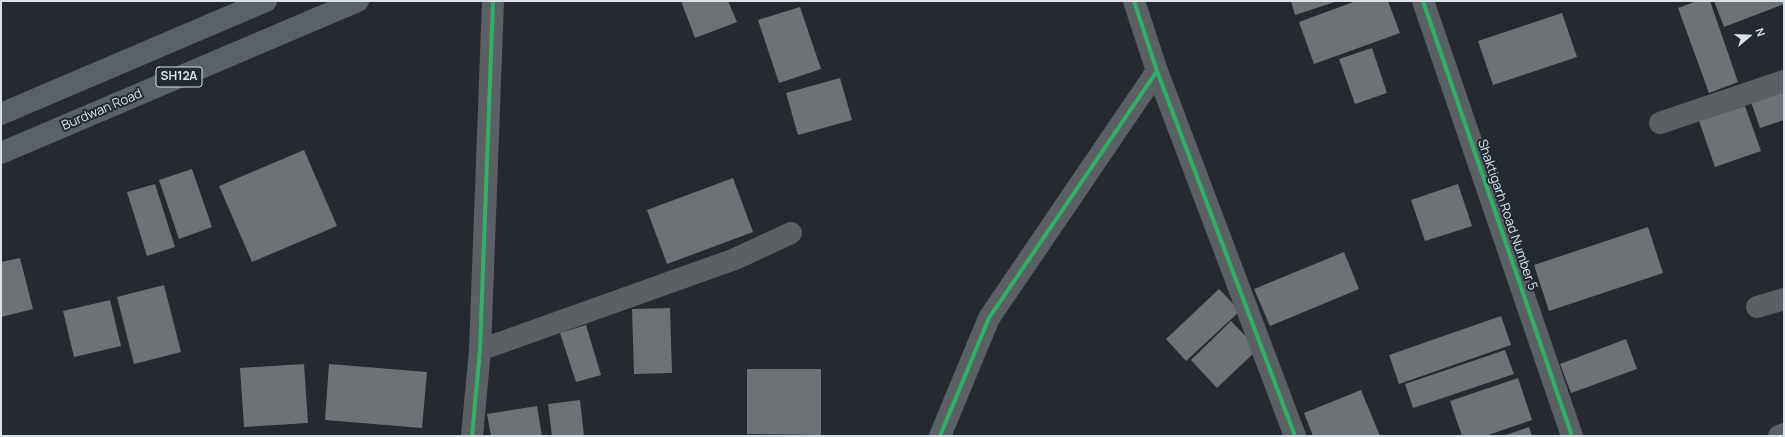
<!DOCTYPE html>
<style>
body{margin:0}
#map{position:relative;width:1785px;height:437px;overflow:hidden;background:#242a2f;font-family:Manrope,sans-serif}
canvas{display:block}
.frame{position:absolute;inset:0;border:2px solid #dae1e7;pointer-events:none}
.north{position:absolute;left:1729px;top:16px;width:40px;height:40px;-webkit-text-stroke:3px #202a33;paint-order:stroke;rotate:71deg;font-size:11px;font-weight:700;line-height:16px;text-align:center;color:#dae1e7}
.north::after{content:'';display:block;margin:auto;width:14px;height:18px;background:#dae1e7;clip-path:polygon(50% 0,100% 100%,50% 72%,0 100%)}
</style>
<div id="map">
<canvas width="1785" height="437"></canvas>
<div class="frame"></div>
<div class="north">N</div>
</div>
<script>
const ctx = document.querySelector('canvas').getContext('2d');
ctx.lineJoin = 'round';
function fillPath(path, color) { ctx.fillStyle = color; ctx.fill(path, 'evenodd'); }
function stroke(path, color, width, dash) { ctx.strokeStyle = color; ctx.lineWidth = width; ctx.lineCap = dash ? 'butt' : 'round'; ctx.setLineDash(dash || []); ctx.stroke(path); }
function drawText(font, color, halo, rows, align = 'center') {
  ctx.font = font + ' Manrope,sans-serif'; ctx.lineWidth = 4; ctx.setLineDash([]); ctx.textBaseline = 'middle'; ctx.strokeStyle = halo; ctx.fillStyle = color; for (const [text, x, y, turn = 0] of rows) {
    ctx.save(); ctx.translate(x, y); ctx.rotate((+turn || 0) * Math.PI / 180); ctx.textAlign = isNaN(turn) ? turn : align; if (halo) ctx.strokeText(text, 0, 0); ctx.fillText(text, 0, 0); ctx.restore();
  }
}
const building = new Path2D(`
 M681,1H728L737,22L695,38Z
 M1291,1H1338L1295,15Z
 M1356,1H1388L1400,33L1314,64L1299,22Z
 M1697,1H1710L1738,82L1709,93L1678,8Z
 M1714,1H1784V4L1724,27Z
 M800,7L821,69L779,83L758,20Z
 M1562,13L1577,57L1493,85L1478,41Z
 M1372,48L1387,93L1355,104L1339,59Z
 M840,78L852,120L798,135L786,93Z
 M1784,91V120L1760,128L1751,102Z
 M1745,106L1761,151L1715,167L1699,121Z
 M304,150L337,226L252,262L219,186Z
 M192,169L212,227L179,239L159,180Z
 M733,178L753,232L667,264L647,210Z
 M155,184L175,247L147,256L127,192Z
 M1458,184L1472,226L1425,241L1411,200Z
 M1648,227L1663,273L1549,311L1534,265Z
 M1344,252L1359,289L1270,326L1254,289Z
 M20,258L33,309L1,317V262Z
 M164,285L181,352L134,364L117,297Z
 M1219,289L1240,311L1186,361L1166,339Z
 M110,300L121,346L74,357L63,311Z
 M670,308L672,373L634,374L632,309Z
 M1501,316L1511,345L1399,384L1389,355Z
 M1231,321L1258,349L1217,388L1191,360Z
 M586,325L601,375L576,382L560,333Z
 M1626,339L1637,369L1571,393L1560,364Z
 M1505,350L1514,374L1413,408L1405,384Z
 M304,364L308,423L244,427L240,368Z
 M329,364L427,372L422,428L325,420Z
 M747,369H821V435L747,434Z
 M1518,378L1532,420L1485,436H1462L1450,401Z
 M1361,390L1380,436H1313L1304,413Z
 M580,400L584,436H552L548,404Z
 M537,406L542,436H491L487,414Z
 M1529,427L1532,436H1503Z`);
const minor = new Path2D(`
 M1423,1L1572,436
 M1157,71L1295,436
 M1660,123L1784,81
 M1757,307L1784,299
 M480,350L735,259L791,233
 M472,436L480,350L493,1
 M940,436L989,318L1157,71L1134,1
 M1779,436L1784,434`);
const major = new Path2D(`
 M1,114L266,1
 M1,153L358,1`);
const cycleway = new Path2D(`
 M1423,1L1572,436
 M1157,71L1295,436
 M472,436L480,350L493,1
 M940,436L989,318L1157,71L1134,1`);
const shields = [
 [179,77,46]
];
const shieldNames = [
 ["SH12A",179,77]
];
const streetNames = [
 ["Burdwan Road",102,110,-23],
 ["Shaktigarh Road Number 5",1507,215,71]
];
fillPath(building, '#6d7276');
stroke(minor, '#5b6064', 22);
stroke(major, '#5a6168', 22);
stroke(cycleway, '#2db169', 4);
for (const [x, y, w] of shields) { const box = new Path2D(); box.roundRect(x - w / 2, y - 10, w, 20, 3); ctx.fillStyle = '#202a33'; ctx.fill(box); stroke(box, '#dae1e7', 1); }
drawText('bold 12px', '#dae1e7', null, shieldNames);
drawText('13px', '#dae1e7', '#202a33', streetNames);
</script>
